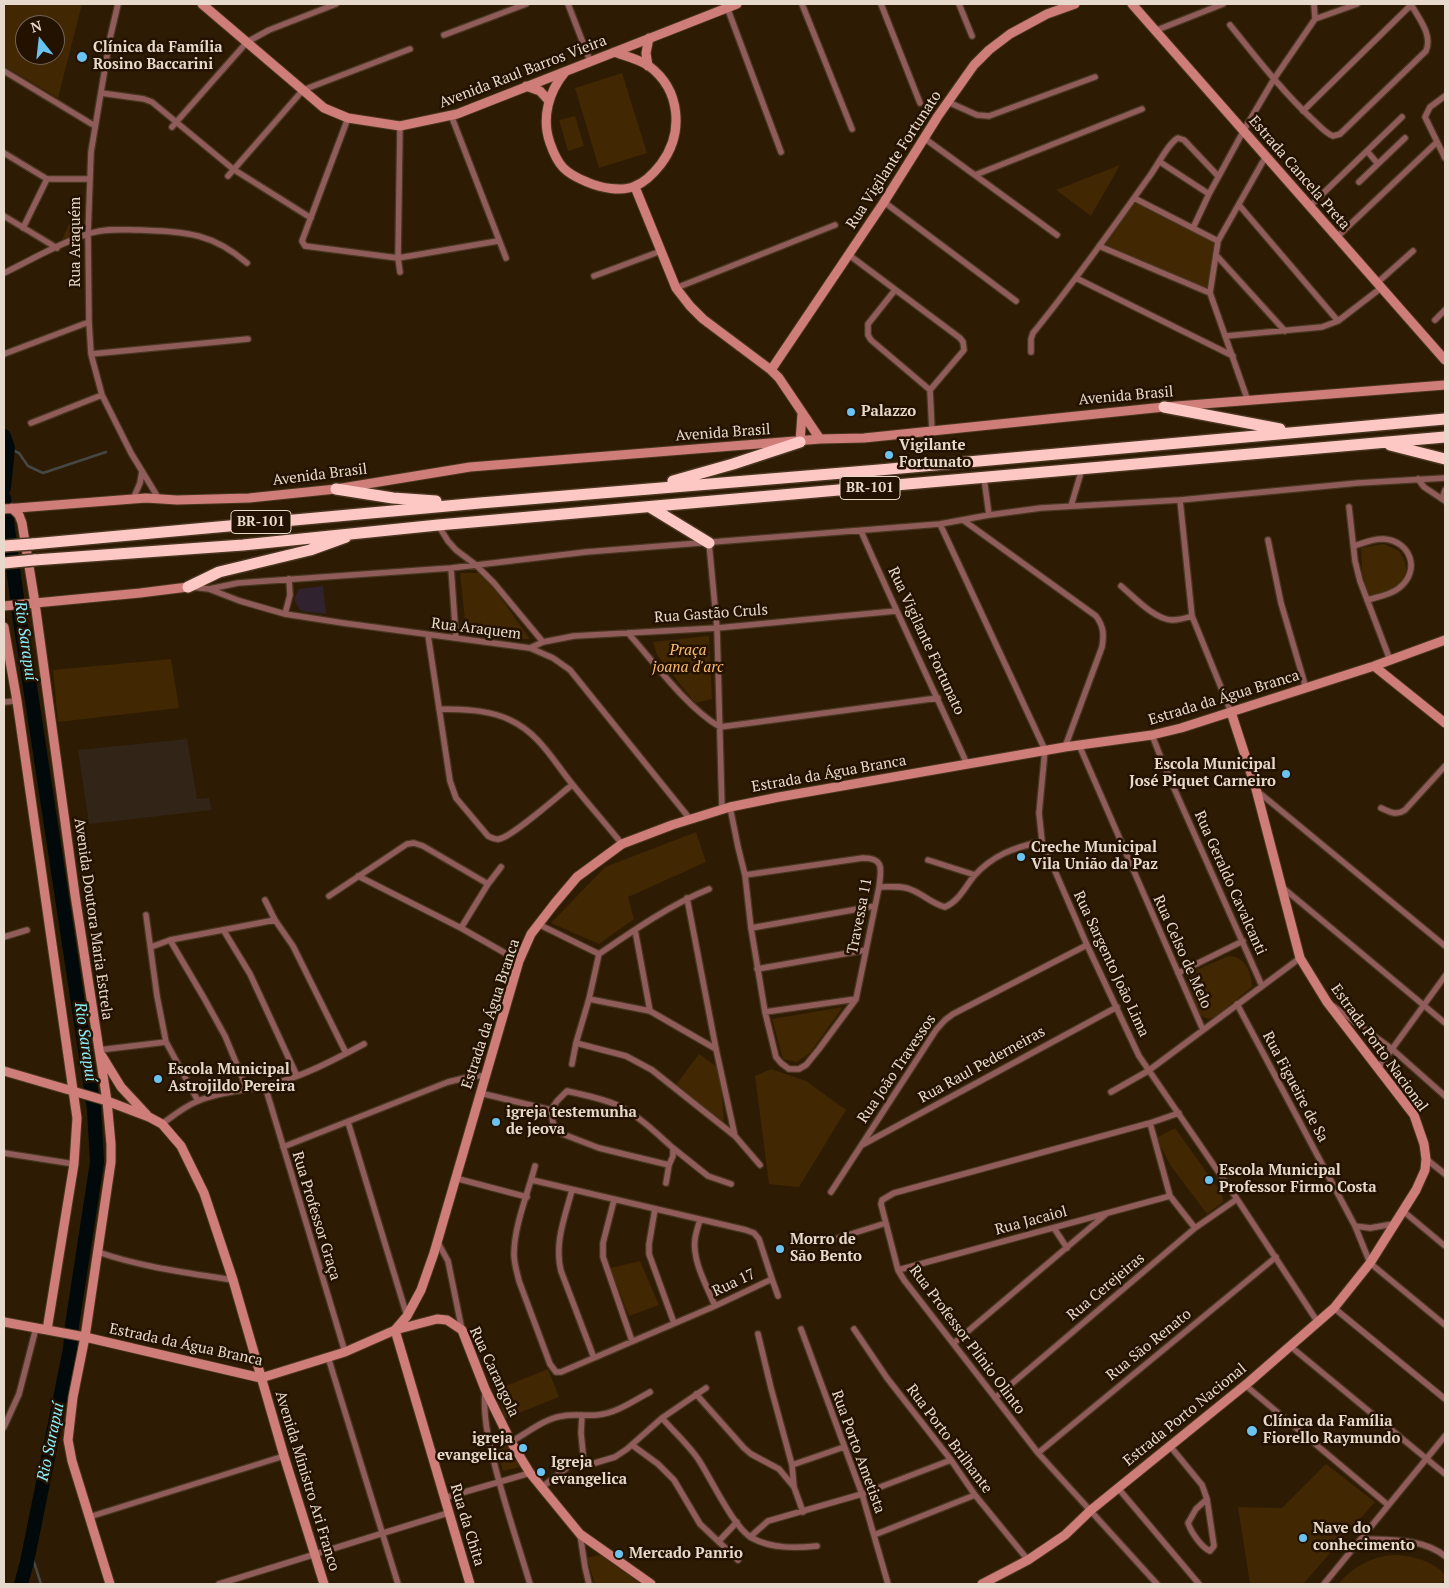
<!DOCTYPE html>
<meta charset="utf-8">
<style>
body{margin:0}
#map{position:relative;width:1449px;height:1588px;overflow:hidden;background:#2e1b04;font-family:"PT Serif",serif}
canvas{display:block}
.frame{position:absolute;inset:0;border:5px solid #e7dacc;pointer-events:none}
.north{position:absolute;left:15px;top:15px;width:50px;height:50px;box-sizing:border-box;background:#241200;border:1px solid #726252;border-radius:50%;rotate:344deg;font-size:14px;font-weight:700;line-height:20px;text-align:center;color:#e7dacc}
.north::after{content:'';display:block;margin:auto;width:18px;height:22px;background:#6bc3f2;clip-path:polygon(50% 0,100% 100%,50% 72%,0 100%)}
</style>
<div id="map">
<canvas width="1449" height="1588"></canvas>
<div class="frame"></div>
<div class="north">N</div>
</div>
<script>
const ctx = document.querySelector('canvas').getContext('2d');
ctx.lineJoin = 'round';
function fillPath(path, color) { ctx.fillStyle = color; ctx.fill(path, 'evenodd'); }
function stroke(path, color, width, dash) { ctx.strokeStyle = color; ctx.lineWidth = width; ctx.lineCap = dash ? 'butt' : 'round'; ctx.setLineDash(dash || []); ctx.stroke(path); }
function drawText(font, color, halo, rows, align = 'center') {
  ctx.font = font + ' "PT Serif",serif'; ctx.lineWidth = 5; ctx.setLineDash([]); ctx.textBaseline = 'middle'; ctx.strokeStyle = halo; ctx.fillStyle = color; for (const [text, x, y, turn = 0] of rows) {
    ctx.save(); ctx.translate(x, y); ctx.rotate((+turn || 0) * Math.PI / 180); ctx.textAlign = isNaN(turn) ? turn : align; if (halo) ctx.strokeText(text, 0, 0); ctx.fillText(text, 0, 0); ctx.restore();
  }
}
const industrial = new Path2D(`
 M323,586L326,614L301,611L295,602V597L299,589Z`);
const education = new Path2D(`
 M187,739L197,799L209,798L212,810L89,824L78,750Z`);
const green = new Path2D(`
 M4,4H82L58,98L4,66ZM25,25H55V55H25Z
 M622,73L647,153L599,168L575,88Z
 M575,116L584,146L568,151L559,120Z
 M1120,165L1091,216L1056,190Z
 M1133,201L1214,241L1207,289L1105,244Z
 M69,224H80V230L79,233L61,242Z
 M1384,544L1399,551C1402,556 1405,561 1406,566C1410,587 1383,592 1368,596L1362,572L1361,548Z
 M460,573H483L530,639L506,640L466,630Z
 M709,636L712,699L695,703L657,655L653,642Z
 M171,659L179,708L58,722L53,670Z
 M696,832L706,862L628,897L634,919L599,944L551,923L605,867Z
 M1228,956C1245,956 1252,972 1252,987L1215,1017L1208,1019L1198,1014L1186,985L1190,973Z
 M843,1007L810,1053L797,1062L783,1059L772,1019Z
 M699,1054L720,1069L724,1122L675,1086Z
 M771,1069L806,1081L846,1110L799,1187L769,1184L755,1076Z
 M1175,1128L1222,1194L1223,1202L1207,1214L1171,1166L1156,1138Z
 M640,1261L659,1305L629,1316L610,1268Z
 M548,1369L559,1397L504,1419L498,1389Z
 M501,1434L520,1467L503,1471L492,1436Z
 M1326,1464L1375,1502L1303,1584H1250L1238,1507L1282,1508Z
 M602,1554L641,1584H595L587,1558Z
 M1393,1555C1410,1555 1434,1561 1445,1575L1444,1581L1440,1584H1338C1353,1567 1370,1557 1393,1555Z`);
const stream = new Path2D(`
 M8,448L19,453L28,466L43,473L106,452
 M32,1537L33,1559L41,1584`);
const river = new Path2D(`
 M4,436L8,448L4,488
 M4,498L19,614L94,1109L97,1162L72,1325L70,1349L27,1562L21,1584`);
const street = new Path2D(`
 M118,4L110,38L91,152L88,234L89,322L91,354L102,395L131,453L159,499
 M568,4L590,61
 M802,4L852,129
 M881,4L920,103
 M959,4L972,36
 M727,7L781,152
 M1315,19L1357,4
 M1230,25C1256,57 1282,91 1312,119C1319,125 1325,133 1333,136L1340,134L1426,51C1433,34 1418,18 1411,4
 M1157,30L1223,4
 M444,35L526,4
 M4,71L95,126
 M101,93L144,99L152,102L233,169L311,218
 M1445,96L1430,107L1425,117L1445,158
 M948,102L977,115L989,116L1095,77
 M1303,111L1411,5
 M451,115L506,258
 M348,118L302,241L305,246L398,258L498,241
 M172,127L247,42L269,30L336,4
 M924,138L1057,235
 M1367,151L1378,164
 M4,153L47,179H89
 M1160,162L1209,194
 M975,175L1142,109
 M228,176L303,90L410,49
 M1359,182L1405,138
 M1134,198L1218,241
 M884,202L1016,301
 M1239,205L1338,321
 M1310,206L1402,117
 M4,216L57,248
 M23,228L47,179
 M1193,228L1209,194L1244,130L1274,79L1315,19L1314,4
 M1337,237L1437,142
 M1099,246L1210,293
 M849,255L960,338L963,342L964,350L930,390L932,431
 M1216,255L1285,331
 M400,272L398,258L400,126
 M4,273C31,260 63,241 91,233C107,228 124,230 140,230C185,232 211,232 247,263
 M594,276L661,251
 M1076,278L1233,356
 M1377,283L1413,251
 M676,288L835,225
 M895,290L868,324V335L871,340L930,390
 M1435,320L1445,310
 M1226,336L1322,327L1338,321L1381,288
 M1031,352V339L1033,333C1074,283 1111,230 1149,177C1156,168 1169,142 1178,138L1184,140L1218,176
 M4,354L89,322
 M91,354L248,339
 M1248,401L1210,293L1218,241L1266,156
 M31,423L102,395
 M984,478L989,515
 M1418,479L1424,487L1445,501
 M133,499L140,483L142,471
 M1442,499L1445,490
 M1180,500L1192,616L1231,712
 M1071,506L1082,469
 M1349,507L1355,561L1360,581L1390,660
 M963,520L1096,616C1104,627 1104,635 1102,647L1065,747
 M940,524L1045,750L1039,813L1042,841L1087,945L1139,1056L1237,1199L1317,1321
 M438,525L448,541L456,550L476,565L494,583L543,642
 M861,531C895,609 932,686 967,764
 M1268,540L1281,603L1306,688
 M709,543L717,628L722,809
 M1354,546C1364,543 1373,538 1384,539C1411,541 1421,571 1399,588C1391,595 1377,597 1367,600
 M451,568L456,638
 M1121,586C1134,597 1155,620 1172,620C1179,620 1186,618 1192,616
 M192,587L209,589L240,601L285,614L343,623L530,648L553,658L570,670L690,819
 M209,589L238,583L451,568L586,552L940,524L989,515L1041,508L1180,500L1358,483L1445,478
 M285,614L290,595L289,579
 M628,633C654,662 686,707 720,727L938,698
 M428,635L450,781L456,798L488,836C492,838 495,840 499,839C512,837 559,795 572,785
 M530,648L543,642L574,636L717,628L896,611
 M4,702L17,701
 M439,709C463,710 488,709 510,720C539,733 554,762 573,785C589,805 606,824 622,844
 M1152,735L1165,768L1262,986
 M1079,745L1203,1030
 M1256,790L1445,946
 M730,807L738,847L745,875L751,928L765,1012L776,1057L781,1063L789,1069H799L806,1065L819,1049L856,999L879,887C881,870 885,858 863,858L745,875
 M1381,808C1390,812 1396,816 1405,810L1445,766
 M928,860L975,875
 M358,876L461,928L519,961
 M879,887C890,887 902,885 912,890C924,895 933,904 945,907C959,901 965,887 974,876C994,854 1014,848 1042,841
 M1282,887L1445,1023
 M329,896L407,844L414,843L423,846L488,884L501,867
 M687,898L716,1049L735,1136
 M265,900L275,920L293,946L346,1053
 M146,915L157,996L166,1042L198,1101
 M538,924L599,954
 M461,928L488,884
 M751,928L875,906
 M635,930L650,1011
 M224,931L250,974L297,1076
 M4,937L27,930
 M170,940L204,998L225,1036L247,1089
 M151,947L170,940L275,920
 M757,969L866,950
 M1178,973L1243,941
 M589,999L650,1011L716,1049
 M1237,1004L1355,1226L1370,1263L1445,1325
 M1333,1006L1392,1049L1445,1096
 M765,1012L856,999
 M576,1043L626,1056L652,1070L735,1136L760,1165
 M99,1050L166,1042
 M572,1064L576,1043L589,999L599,954C634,930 670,905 709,889
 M1379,1067L1445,976
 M265,1086L345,1352
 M1111,1092L1148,1071L1300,958
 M480,1093L551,1110L557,1101L567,1091C584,1095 601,1098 617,1105C638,1115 656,1133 673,1148V1156L669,1165L666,1183
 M551,1110L553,1123L560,1133L599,1148L669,1165
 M348,1122L407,1316
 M1150,1123L1170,1196L1195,1228
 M162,1124C174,1115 185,1106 198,1101C219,1092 243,1091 265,1086C300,1078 332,1061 364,1044
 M862,1145L1117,1007
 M283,1147L448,1082L473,1076H485
 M673,1148L708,1176L731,1184
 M4,1153L74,1164
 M1426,1159L1445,1174
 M455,1178L527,1197
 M532,1180L746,1230L754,1233L759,1239L772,1279L715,1306L561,1372H556L550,1364L519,1281C517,1272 514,1264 514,1254C514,1226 528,1193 535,1166
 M572,1190C565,1217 554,1243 561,1271L594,1358
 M831,1192L936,1030L945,1020L953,1014L1087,945
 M614,1200L603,1243V1257L632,1341
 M655,1209L649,1244V1254L674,1323
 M1403,1211L1445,1246
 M700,1220C698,1226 696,1232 695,1239C692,1261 707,1286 715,1306
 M1355,1226L1370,1228L1393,1224
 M1054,1228L1067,1248
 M437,1241L448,1261L462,1330
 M829,1241L886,1223
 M98,1252C141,1267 188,1273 233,1280
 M898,1270L1170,1196
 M772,1279L778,1296
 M1334,1308L1445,1399
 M801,1329L862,1494L888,1584
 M854,1329L887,1378L951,1460L975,1495L1028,1560
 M758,1334L771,1388L792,1465L794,1487L803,1512
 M954,1343L1105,1215
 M1290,1346L1445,1474
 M328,1357L398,1584
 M1245,1385L1388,1505
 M485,1390C483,1416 488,1438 494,1462C504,1503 518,1544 530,1584
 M696,1394L744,1448L751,1454L779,1469L794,1487
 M995,1398L1195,1228L1237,1199
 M582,1415L581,1433L584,1463
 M662,1418C674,1432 691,1447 700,1462C712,1481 734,1528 752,1538C772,1549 796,1548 817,1546
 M4,1427L19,1394L36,1328
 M511,1442C527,1433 545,1418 563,1416C574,1414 586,1416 597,1415C617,1413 633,1401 650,1392
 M632,1445L658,1464L674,1480L700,1524L738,1560
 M1170,1446L1202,1485L1207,1499
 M1038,1453L1276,1257
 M792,1465L844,1447
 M541,1488L569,1466L581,1462L595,1463L615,1457L627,1449L662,1418L706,1388
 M1118,1488L1199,1584
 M444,1498L530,1473
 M1207,1499L1214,1546L1210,1551C1201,1547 1191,1532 1188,1523L1196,1509Z
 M89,1517L284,1456
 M580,1534L585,1567L589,1584
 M874,1535L975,1495
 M750,1537L768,1521L862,1494L951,1460
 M1362,1539C1390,1540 1422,1538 1445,1556
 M719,1541L737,1522
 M219,1584L448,1513
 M1157,1584L1038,1453L904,1280L898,1270L881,1204L882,1200L894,1193L1150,1123L1179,1113
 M1324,1584L1445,1436`);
const secondary = new Path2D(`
 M202,4L324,108L348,118L400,126L457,114L737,4
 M1132,4L1445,360
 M648,66L646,53L649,38
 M565,72C549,91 541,118 550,143C558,166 565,173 587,182C600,188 622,192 635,186C646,182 654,173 661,164C684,133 681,90 649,66C639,59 625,56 614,52
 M526,86L540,91L549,101
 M635,187L676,288L690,306L703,319L771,370L779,378L820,439
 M771,370L884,202L938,116L974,65L989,50L1010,34L1047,14L1075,4
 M800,442L802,414
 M12,508L19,515L22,523L35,603L75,895L107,1101L111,1144V1162L85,1337L73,1397L68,1440L72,1461L110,1584
 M4,509L146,498L177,500L249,498L336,489L470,467L820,439L864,438L1164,407L1445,385
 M4,606L140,593L188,587
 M4,627L17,701L77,1118L74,1164L47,1330
 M1374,666L1445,723
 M102,1056L121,1087L147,1115
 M4,1071L107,1101L149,1117L162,1124L181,1146L204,1193L233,1280L284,1456L324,1584
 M4,1322L85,1337L261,1378L345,1352L395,1330L407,1316L421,1290L434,1253L519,961L531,934L555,903L577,877L622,844L672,825L730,807L779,797L1065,747L1152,735L1181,728L1374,666L1445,640
 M395,1330L437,1319L447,1320L462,1330L485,1389L511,1442L530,1473L580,1534L651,1584
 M395,1330L470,1584
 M982,1584L1028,1560L1065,1535L1091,1510L1249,1382L1334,1308L1370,1263L1416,1190L1425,1170L1426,1159L1424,1144L1414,1115L1327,1002L1300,958L1256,789L1231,712`);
const highway = new Path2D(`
 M1164,407L1280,429
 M1390,445L1445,459
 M673,481L733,464L800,442
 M336,489L393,498L436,501
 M650,507L709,543
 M32,544L480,503L879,470L1445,419
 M34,560L243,545L438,525L1445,437
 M188,587L219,572L310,550L346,537`);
const highwayBridge = new Path2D(`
 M4,546L32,544
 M4,563L34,560`);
const markers = [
 [82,57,6,"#6bc3f2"],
 [851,412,5,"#6bc3f2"],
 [889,455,5,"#6bc3f2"],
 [1286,774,5,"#6bc3f2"],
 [1021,857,5,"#6bc3f2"],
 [158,1079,5,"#6bc3f2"],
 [496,1122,5,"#6bc3f2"],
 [1209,1180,5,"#6bc3f2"],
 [780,1249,5,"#6bc3f2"],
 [1252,1431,6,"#6bc3f2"],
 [523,1448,5,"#6bc3f2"],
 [541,1472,5,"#6bc3f2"],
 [1303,1538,5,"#6bc3f2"],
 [619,1554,5,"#6bc3f2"]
];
const shields = [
 [870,488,60],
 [261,522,60]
];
const shieldNames = [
 ["BR-101",870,488],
 ["BR-101",261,522]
];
const poiNames = [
 ["Clínica da Família",93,48],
 ["Rosino Baccarini",93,65],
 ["Palazzo",861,412],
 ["Vigilante",899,446],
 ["Fortunato",899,463],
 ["Escola Municipal",1276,765,"right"],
 ["José Piquet Carneiro",1276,782,"right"],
 ["Creche Municipal",1031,848],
 ["Vila União da Paz",1031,865],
 ["Escola Municipal",168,1070],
 ["Astrojildo Pereira",168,1087],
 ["igreja testemunha",506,1113],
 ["de jeova",506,1130],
 ["Escola Municipal",1219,1171],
 ["Professor Firmo Costa",1219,1188],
 ["Morro de",790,1240],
 ["São Bento",790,1257],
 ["Clínica da Família",1263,1422],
 ["Fiorello Raymundo",1263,1439],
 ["igreja",513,1439,"right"],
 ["evangelica",513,1456,"right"],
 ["Igreja",551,1463],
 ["evangelica",551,1480],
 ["Nave do",1313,1529],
 ["conhecimento",1313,1546],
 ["Mercado Panrio",629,1554]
];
const streetNames = [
 ["Avenida Raul Barros Vieira",523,72,-21],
 ["Rua Vigilante Fortunato",894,160,-57],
 ["Estrada Cancela Preta",1299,173,49],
 ["Rua Araquém",76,242,-90],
 ["Avenida Brasil",1126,396,-5],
 ["Avenida Brasil",723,433,-4],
 ["Avenida Brasil",320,475,-7],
 ["Rua Gastão Cruls",711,614,-4],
 ["Rua Araquem",476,629,7],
 ["Rua Vigilante Fortunato",926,641,65],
 ["Estrada da Água Branca",1224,698,-17],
 ["Estrada da Água Branca",829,774,-10],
 ["Rua Geraldo Cavalcanti",1230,883,66],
 ["Travessa 11",860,916,-79],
 ["Avenida Doutora Maria Estrela",93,919,82],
 ["Rua Celso de Melo",1182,952,66],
 ["Rua Sargento João Lima",1111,964,65],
 ["Estrada da Água Branca",491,1014,-72],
 ["Estrada Porto Nacional",1379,1048,54],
 ["Rua Raul Pederneiras",982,1065,-29],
 ["Rua João Travessos",897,1069,-56],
 ["Rua Figueire de Sa",1295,1087,62],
 ["Rua Professor Graça",316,1216,73],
 ["Rua Jacaiol",1031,1221,-15],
 ["Rua 17",734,1283,-25],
 ["Rua Cerejeiras",1106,1287,-40],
 ["Rua Professor Plínio Olinto",967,1340,53],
 ["Estrada da Água Branca",186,1345,12],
 ["Rua São Renato",1149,1345,-39],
 ["Rua Carangola",494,1372,65],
 ["Estrada Porto Nacional",1185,1415,-39],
 ["Rua Porto Brilhante",949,1439,53],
 ["Rua Porto Ametista",858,1452,70],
 ["Avenida Ministro Ari Franco",307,1481,73],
 ["Rua da Chita",467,1525,73]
];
const parkNames = [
 ["Praça",688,651],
 ["joana d'arc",688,668]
];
const waterNames = [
 ["Rio Sarapuí",25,641,82],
 ["Rio Sarapuí",85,1042,82],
 ["Rio Sarapuí",51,1442,-78]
];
fillPath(industrial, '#30222e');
fillPath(education, '#322417');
fillPath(green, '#412702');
stroke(stream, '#464845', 2.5);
stroke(river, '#01090b', 14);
stroke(street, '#483620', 8);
stroke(secondary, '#483620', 11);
stroke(highway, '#483620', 14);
stroke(street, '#8f5c59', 5.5);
stroke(secondary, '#ce7d79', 9);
stroke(highway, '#fdc8c4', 11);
stroke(highwayBridge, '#483620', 14, []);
stroke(highwayBridge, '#fdc8c4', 11);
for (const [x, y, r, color] of markers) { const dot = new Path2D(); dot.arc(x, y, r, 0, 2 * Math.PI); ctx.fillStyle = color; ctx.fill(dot); stroke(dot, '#241200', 2); }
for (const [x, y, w] of shields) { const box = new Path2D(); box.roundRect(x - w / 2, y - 11.5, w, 23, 4); ctx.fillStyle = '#241200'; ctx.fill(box); stroke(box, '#e7dacc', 1); }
drawText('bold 14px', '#e7dacc', null, shieldNames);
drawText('bold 15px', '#e7dacc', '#241200', poiNames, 'left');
drawText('15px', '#e7dacc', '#241200', streetNames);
drawText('italic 15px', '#fdbc6f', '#241200', parkNames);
drawText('italic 16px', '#8aeffd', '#241200', waterNames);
</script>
